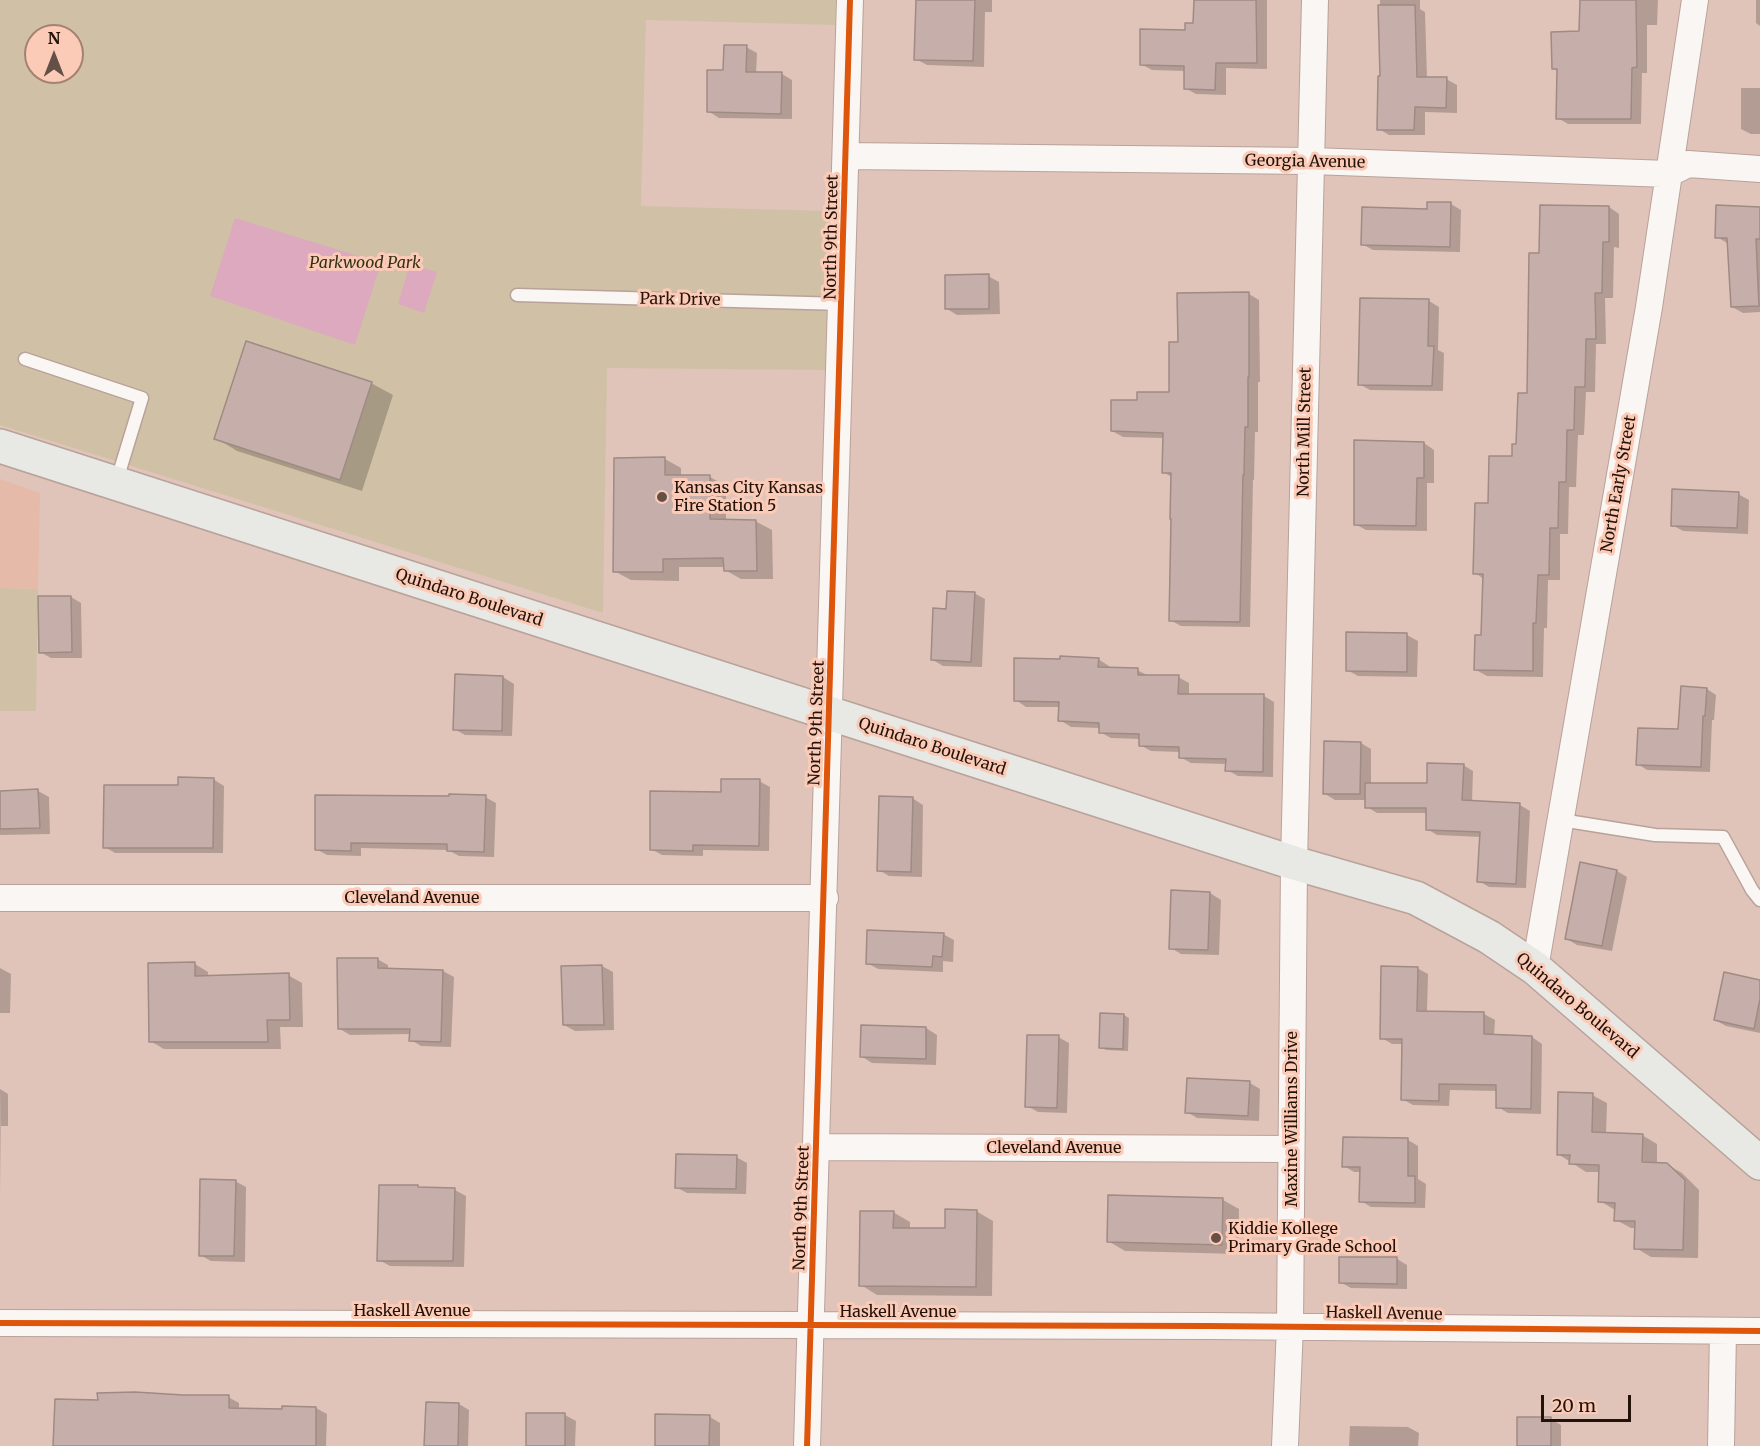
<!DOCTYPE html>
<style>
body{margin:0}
#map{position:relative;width:1760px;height:1446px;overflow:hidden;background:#e0c4b9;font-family:Merriweather,serif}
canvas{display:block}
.north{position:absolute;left:24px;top:24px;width:60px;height:60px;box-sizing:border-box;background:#fccbb7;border:2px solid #a58172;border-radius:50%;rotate:0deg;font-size:16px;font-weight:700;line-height:24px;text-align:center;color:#22120a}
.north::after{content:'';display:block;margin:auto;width:21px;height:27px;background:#645047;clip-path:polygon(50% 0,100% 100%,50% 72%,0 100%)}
.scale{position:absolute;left:1541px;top:1395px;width:90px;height:27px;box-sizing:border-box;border:3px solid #22120a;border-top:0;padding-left:8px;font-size:18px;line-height:21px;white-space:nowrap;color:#22120a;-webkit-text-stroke:4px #fccbb7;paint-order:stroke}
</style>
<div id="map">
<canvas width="1760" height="1446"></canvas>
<div class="north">N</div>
<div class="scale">20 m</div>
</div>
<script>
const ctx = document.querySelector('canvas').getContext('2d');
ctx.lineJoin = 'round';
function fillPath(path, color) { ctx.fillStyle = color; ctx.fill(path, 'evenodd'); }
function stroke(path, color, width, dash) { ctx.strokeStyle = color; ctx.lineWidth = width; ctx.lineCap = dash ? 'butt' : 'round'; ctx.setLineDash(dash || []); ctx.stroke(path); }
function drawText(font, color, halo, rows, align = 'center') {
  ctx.font = font + ' Merriweather,serif'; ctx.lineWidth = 6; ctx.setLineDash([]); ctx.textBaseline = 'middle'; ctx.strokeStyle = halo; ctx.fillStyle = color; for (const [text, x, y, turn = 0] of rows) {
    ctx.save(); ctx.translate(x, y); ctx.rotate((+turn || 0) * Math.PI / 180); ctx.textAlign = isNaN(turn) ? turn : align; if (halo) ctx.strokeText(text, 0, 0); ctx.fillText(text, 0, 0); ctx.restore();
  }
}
const built = new Path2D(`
 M0,479L40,493L38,589L0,588Z`);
const green = new Path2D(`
 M0,0H836L835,25L646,20L641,206L830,211L826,370L607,368L603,613L0,425ZM36,36H72V72H36Z
 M0,588L38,589L36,711H0Z`);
const water = new Path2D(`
 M235,218L381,263L355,345L210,296Z
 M410,264L437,272L424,313L398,304Z`);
const shadow = new Path2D(`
 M918,0H992V12H985L984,67L927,65L916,59Z
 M1195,0H1267V69L1226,68V95L1196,94L1185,88V71L1152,70L1141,64L1195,24Z
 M1380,0H1420V9L1425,12L1427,79H1446L1457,85V113L1425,112V135H1389L1379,129L1382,78Z
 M1582,0H1658L1657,25H1647V73H1642L1641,124H1568L1558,118V71L1553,68L1580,33Z
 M1756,0H1760V26L1756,23Z
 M746,47L757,53L756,74H782L792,80V119L719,118L708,111L724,72Z
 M1741,88H1760V134H1751L1741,129Z
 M1451,204L1461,210L1460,252L1373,250L1362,244L1429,210Z
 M1609,207L1619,214V248L1614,247L1613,298H1605L1606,344H1596L1595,392H1586L1584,435H1578L1576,487H1569L1568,534H1560V580H1548L1547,628H1544L1543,677L1487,676L1476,670L1482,636L1484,579L1475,573L1490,504L1513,458L1517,446L1528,394L1540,254Z
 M1760,209V312L1743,313L1732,307L1727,243L1717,237Z
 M988,276L999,282L1000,314L957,315L947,309Z
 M1249,294L1259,300L1260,382H1258V432H1255L1254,480H1253L1250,627L1181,626L1170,620L1172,477L1163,472L1164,438L1123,437L1112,431L1138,402L1171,394L1179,343Z
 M1429,301L1439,307L1438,350L1444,353L1443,391L1370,390L1359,384Z
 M371,383L393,395L362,491L237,451L216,438Z
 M1424,443L1434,450V483H1427V531L1366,530L1355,524Z
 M615,459H665L681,468V477H710L726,486V521H755L772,530L773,579H741L725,570V567H679V581L631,580L614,571Z
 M1738,494L1749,500L1748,534L1683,531L1672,525Z
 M974,593L985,599L982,667L943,666L933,660L948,610Z
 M71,597L81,603L82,658H51L40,652Z
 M1407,635L1418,641L1417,677L1358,676L1347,670Z
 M1098,659L1109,666V669L1137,670L1149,676L1178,677L1189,683V695L1264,696L1274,702L1273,777L1238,776L1227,770V764L1191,763L1180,757L1181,752L1151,751L1140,745L1141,739L1111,738L1100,732V728L1071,727L1060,720V707H1026L1016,700Z
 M503,677L514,684L512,736L465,735L454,729Z
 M1707,689L1716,695L1714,720H1712L1710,772L1647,770L1638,764L1679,731Z
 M1361,743L1371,749V784H1428L1463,765L1473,771L1472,802L1520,805L1530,811L1526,888L1489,887L1479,881L1481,837L1437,835L1427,829V813H1377L1367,807V800H1335L1325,794Z
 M213,779L224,786L223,853H115L105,847L180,787Z
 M759,781L770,787L769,851L703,850V856L662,855L651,849L723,793Z
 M0,791H38L49,797L50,834L0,835Z
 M485,797L496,803L494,857L459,856L448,850L361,848V856L327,855L316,849Z
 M912,798L923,805L922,877L889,876L879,870Z
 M1617,871L1627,877L1612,951L1577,945L1567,939Z
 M1210,893L1221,900L1219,955L1181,954L1171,948Z
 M943,934L954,940L953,962L943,961V972L878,969L867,963Z
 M377,959L388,965V969L443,971L454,977L451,1047L421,1046L411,1040V1034L350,1035L340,1029Z
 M195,964L208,972V977L288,975L302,983L303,1027H280L281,1049H164L150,1041Z
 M602,966L613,972L614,1030L575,1031L564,1025Z
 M0,968L11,974L10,1013H0Z
 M1417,968L1428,974L1427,1012L1484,1014L1495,1020L1494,1036L1532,1037L1542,1044L1541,1114L1508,1113L1498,1107V1091L1450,1090L1449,1106L1413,1105L1402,1099L1403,1044H1392L1382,1038Z
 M1760,981V1033L1726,1026L1715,1020Z
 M1124,1015L1129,1018L1128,1051L1106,1050L1101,1047Z
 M862,1027L926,1028L937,1035L936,1065L872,1063L861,1056Z
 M1058,1037L1069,1043L1067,1113L1038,1112L1027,1106Z
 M1250,1083L1260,1089L1259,1121L1197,1118L1187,1112Z
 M0,1089L8,1094V1126H1V1196Z
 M1592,1095L1607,1103L1606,1134L1642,1135L1657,1144V1164H1666L1682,1173L1699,1190L1698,1258L1651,1257L1636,1248V1228H1631L1616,1220L1615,1210L1600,1201L1601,1172H1586L1558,1154Z
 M1408,1140L1418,1146V1179L1426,1184L1425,1208L1371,1207L1361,1201V1172H1354L1344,1166Z
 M736,1157L747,1163L746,1194L687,1193L676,1187Z
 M235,1181L246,1187L245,1262L211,1261L200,1255Z
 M418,1187L421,1189L455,1190L466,1196L464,1267L390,1266L379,1260Z
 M1110,1196L1223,1200L1239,1209L1238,1254L1125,1251L1108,1241Z
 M976,1211L993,1221L992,1296L877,1295L861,1285L893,1212L910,1222V1229L946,1230Z
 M1397,1259L1407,1265V1289L1351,1288L1340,1282Z
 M228,1397L239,1403V1410L283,1411V1407L316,1408L327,1414L326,1446H55L99,1402Z
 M459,1404L469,1410L468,1446H426Z
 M528,1414L565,1415L576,1421L575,1446H527Z
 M710,1417L720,1423V1446H656Z
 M1551,1419L1561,1425V1446H1518Z
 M1350,1426L1408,1427L1419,1433L1418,1446H1349Z`);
const building = new Path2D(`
 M916,0H975L973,61L914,60Z
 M1194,0H1256L1257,63H1216L1215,90L1184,89V66L1140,65V29L1185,30V23H1193Z
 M1580,0H1636L1637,67L1632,68L1631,119H1556L1557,69H1552L1551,32L1579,31Z
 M1378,5H1415L1417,77H1447L1446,108L1415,107L1414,130H1377L1378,76H1380Z
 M724,45H747L746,72H782L781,114L707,112V70H723Z
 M1427,202H1451L1450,247L1361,245L1362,207L1427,209Z
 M1540,205L1609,206V242H1603L1602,293H1595L1596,339H1586L1585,387H1575L1574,430H1567L1566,482H1559L1558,528H1550L1549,575H1538L1536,623H1533V671L1474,670L1475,635H1481L1483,574H1473L1475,503H1488L1489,456H1512V444H1516L1518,393H1527L1529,253H1539Z
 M1716,205L1760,207V239H1756L1759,306L1731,307L1727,238H1715Z
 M989,274V309H945V275Z
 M1249,292V377H1248V427H1245L1244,475H1243L1240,622L1169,621L1171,519H1170L1171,473H1162L1163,433L1111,431V400H1137V392H1169V342H1178L1177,293Z
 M1360,298L1429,299L1428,346H1434L1432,386L1358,385Z
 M246,341L372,382L340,480L214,439Z
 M1354,440L1424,442V478H1417L1416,526L1354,525Z
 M665,457V475H710V519L756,520L757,571H724L723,558L663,559V572H613L614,458Z
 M1672,489L1739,492L1737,528L1671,526Z
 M947,591L975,592L971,662L931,660L933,608L946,609Z
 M38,596H71L72,652L39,653Z
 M1346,632L1407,633V672L1346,671Z
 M1060,656L1099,658L1098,667L1138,668V675H1179L1178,694H1264L1263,772L1225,771L1226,759L1179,758V747L1139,746V734L1099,733V723L1058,721L1059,702L1014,701V658L1060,659Z
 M455,674L503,676L502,731L453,730Z
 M1681,686L1707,688L1705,716H1703L1701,767L1636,765L1638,728L1678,729Z
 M1324,741L1361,742L1360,794H1323Z
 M1427,763L1464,764L1462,800L1520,803L1516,884L1477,882L1480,832L1426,830V808H1365V783H1427Z
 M178,777L214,778L213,848H103L104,785H178Z
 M721,779H760L759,846L693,845V851L650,850V791L721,792Z
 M38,789L40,828L0,829V791Z
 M449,794L486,795L484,852L447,851V844L351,843V851L315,850V795L449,796Z
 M879,796L913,797L911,872L877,871Z
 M1580,862L1617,870L1602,946L1565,939Z
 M1171,890L1210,892L1208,950L1169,949Z
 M867,930L944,933L942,957L933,956L932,967L866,964Z
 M337,958H378V968L443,970L441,1042L409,1041L410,1029H338Z
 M195,962V976L289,973L290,1020H267L268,1042H149L148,963Z
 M602,965L604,1025H563L561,966Z
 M1381,966L1418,967L1417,1011L1484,1012V1034L1532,1036L1531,1109L1496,1108V1085L1439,1084V1101L1401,1100L1402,1039H1380Z
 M1724,972L1760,980V999L1754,1029L1714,1020Z
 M1100,1013L1124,1014L1123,1049L1099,1048Z
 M861,1025L926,1027V1059L860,1057Z
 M1027,1035H1059L1057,1108L1025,1107Z
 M1187,1078L1250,1081L1248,1116L1185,1113Z
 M1558,1092L1593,1093L1592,1132L1643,1134L1642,1162L1667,1163L1685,1180L1683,1250L1634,1249L1635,1221H1614L1615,1203L1598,1202L1599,1165L1569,1164L1570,1155H1557Z
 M1343,1137L1408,1138V1176H1415V1203L1359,1202L1360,1167H1342Z
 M676,1154L737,1155L736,1189L675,1188Z
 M200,1179L236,1180L234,1256H199Z
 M379,1185H418V1187L455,1188L453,1261H377Z
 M1108,1195L1223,1198L1222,1245L1107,1242Z
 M945,1209L977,1210L976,1287L859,1286L860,1211H894L893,1228H945Z
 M1339,1257H1397V1284L1339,1283Z
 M135,1392L183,1395H229V1408L282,1409V1406L316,1407V1446H53L55,1399L98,1400L97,1393Z
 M426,1402L459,1403L458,1446H424Z
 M526,1413H565V1446H526Z
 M655,1414L710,1415L709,1446H655Z
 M1517,1417H1551V1446H1517Z`);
const service = new Path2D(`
 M517,295L843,304
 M25,359L142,398L116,483
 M1561,820L1655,835L1723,837L1752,890L1760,900`);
const minor = new Path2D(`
 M847,156L1312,161L1668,174L1688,164L1760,169
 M0,898H825
 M1535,968L1649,307L1695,0
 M817,1147L1291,1149
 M0,1323L1209,1326L1760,1331
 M807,1446C825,964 840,482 850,0
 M1285,1446L1290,1326L1294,863L1315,0
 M1721,1446L1723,1331`);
const secondary = new Path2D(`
 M0,446L1294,863L1416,898L1489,937L1535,968L1760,1163`);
const cycleway = new Path2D(`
 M0,1323L1209,1326L1760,1331
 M807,1446C825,964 840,482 850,0`);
const markers = [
 [662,497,6,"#645047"],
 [1216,1238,6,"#645047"]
];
const streetNames = [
 ["Georgia Avenue",1305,162,1],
 ["North 9th Street",832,237,-89],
 ["Park Drive",680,300,1],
 ["North Mill Street",1305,432,-89],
 ["North Early Street",1619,484,-80],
 ["Quindaro Boulevard",469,598,18],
 ["North 9th Street",817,723,-88],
 ["Quindaro Boulevard",932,747,18],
 ["Cleveland Avenue",412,898],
 ["Quindaro Boulevard",1577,1006,40],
 ["Maxine Williams Drive",1292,1119,-90],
 ["Cleveland Avenue",1054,1148],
 ["North 9th Street",802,1208,-88],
 ["Haskell Avenue",412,1311],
 ["Haskell Avenue",898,1312],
 ["Haskell Avenue",1384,1314,1]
];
const parkNames = [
 ["Parkwood Park",365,263]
];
const poiNames = [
 ["Kansas City Kansas",674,488],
 ["Fire Station 5",674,506],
 ["Kiddie Kollege",1228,1229],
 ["Primary Grade School",1228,1247]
];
fillPath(built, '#e6baa8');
fillPath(green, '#d0c1a6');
fillPath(water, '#dca9be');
fillPath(shadow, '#0003');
fillPath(building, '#c6afaa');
stroke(building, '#9f8a84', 1.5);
stroke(service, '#b8a29a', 15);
stroke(minor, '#b8a29a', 28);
stroke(secondary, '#b8a29a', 36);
stroke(service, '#faf6f4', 12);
stroke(minor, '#faf6f4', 26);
stroke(secondary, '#e8e9e5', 33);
stroke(cycleway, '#de550c', 6);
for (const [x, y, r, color] of markers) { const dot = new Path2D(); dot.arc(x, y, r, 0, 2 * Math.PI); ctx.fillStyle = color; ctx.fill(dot); stroke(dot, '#fccbb7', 2); }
drawText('16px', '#22120a', '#fccbb7', streetNames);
drawText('italic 16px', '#343114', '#fccbb7', parkNames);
drawText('16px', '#22120a', '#fccbb7', poiNames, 'left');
</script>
